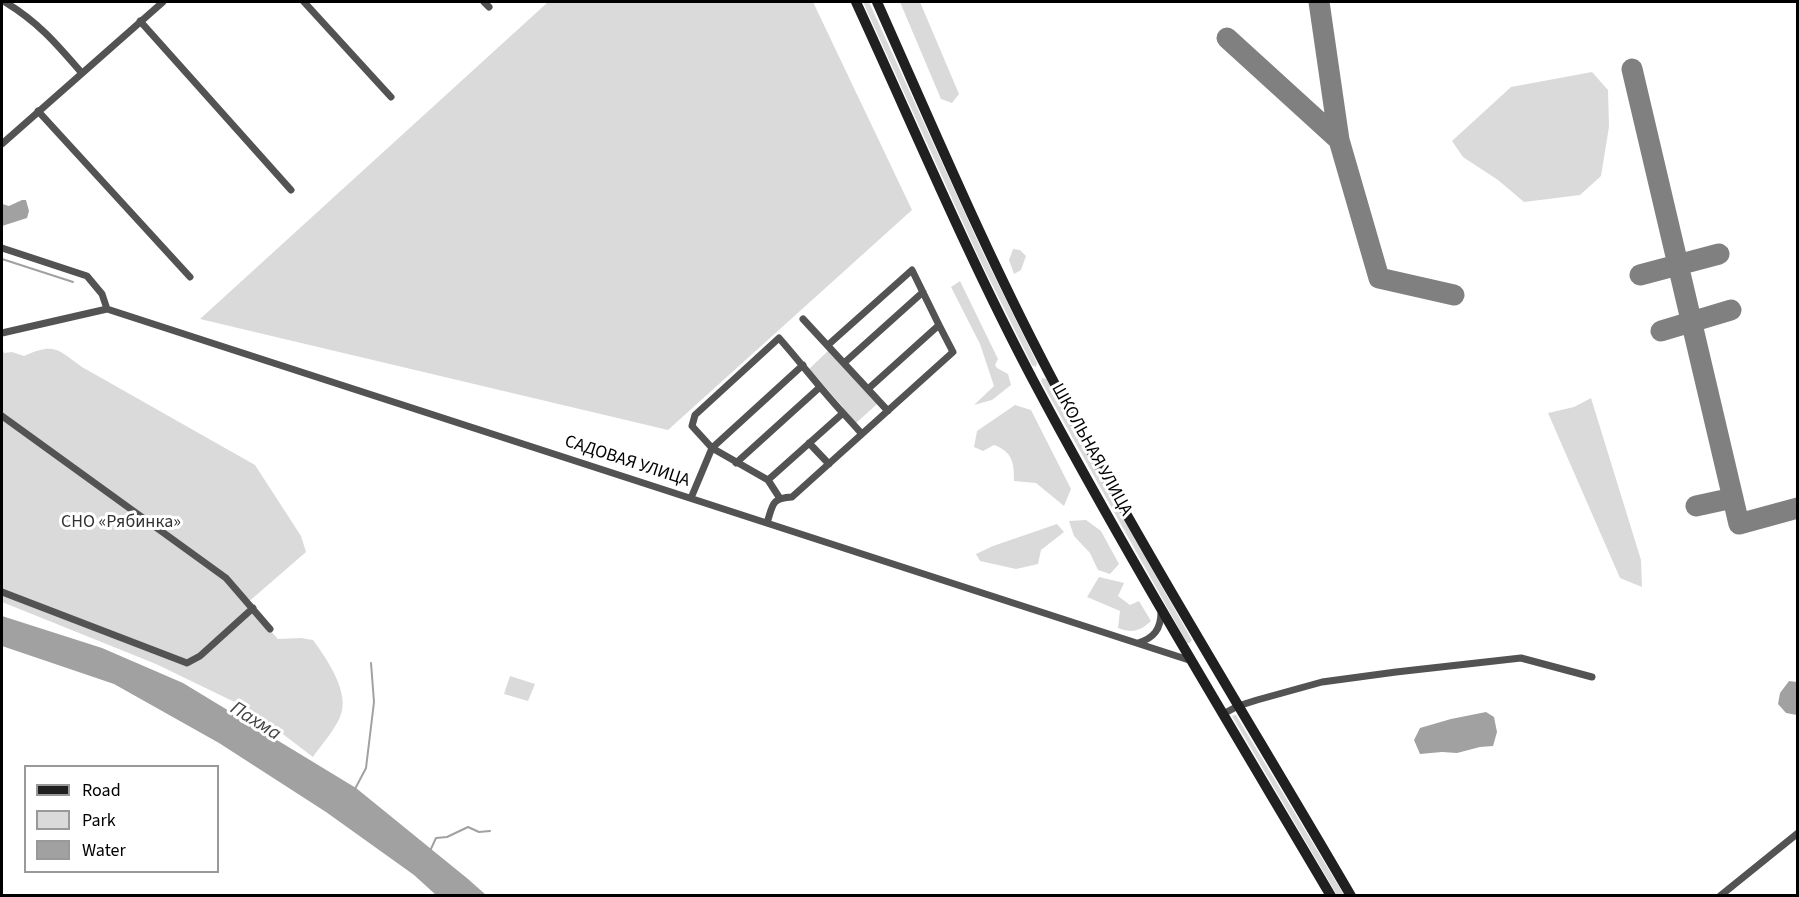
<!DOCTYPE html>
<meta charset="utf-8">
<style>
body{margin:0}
#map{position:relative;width:1799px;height:897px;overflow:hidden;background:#fff;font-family:"Source Sans 3",sans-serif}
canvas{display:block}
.frame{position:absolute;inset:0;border:3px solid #000;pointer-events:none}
.legend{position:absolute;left:24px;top:765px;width:195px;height:108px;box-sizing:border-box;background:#fff;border:2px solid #999;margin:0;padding:8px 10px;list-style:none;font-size:18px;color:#000}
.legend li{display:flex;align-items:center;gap:12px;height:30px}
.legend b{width:30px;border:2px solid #999}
</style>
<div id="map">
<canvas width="1799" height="897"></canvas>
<div class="frame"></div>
<ul class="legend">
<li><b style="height:8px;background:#202020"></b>Road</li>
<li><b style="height:16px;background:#dadada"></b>Park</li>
<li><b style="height:16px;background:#a1a1a1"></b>Water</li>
</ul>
</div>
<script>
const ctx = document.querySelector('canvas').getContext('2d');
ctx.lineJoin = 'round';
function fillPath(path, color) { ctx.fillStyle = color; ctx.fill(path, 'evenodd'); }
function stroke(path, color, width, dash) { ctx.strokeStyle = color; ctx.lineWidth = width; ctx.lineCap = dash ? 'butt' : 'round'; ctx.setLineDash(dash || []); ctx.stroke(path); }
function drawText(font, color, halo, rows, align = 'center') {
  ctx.font = font + ' "Source Sans 3",sans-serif'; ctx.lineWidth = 6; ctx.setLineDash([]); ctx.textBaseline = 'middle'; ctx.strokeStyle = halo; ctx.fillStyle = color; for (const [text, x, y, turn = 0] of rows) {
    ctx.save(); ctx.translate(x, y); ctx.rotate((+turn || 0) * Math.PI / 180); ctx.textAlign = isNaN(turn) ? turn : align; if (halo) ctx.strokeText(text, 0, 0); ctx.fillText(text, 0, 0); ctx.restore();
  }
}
const green = new Path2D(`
 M548,2H813L912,210L668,430L200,319Z
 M863,2H869L983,253L1037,363L1036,367L1032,365L978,256Z
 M900,2H920L959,94L952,103L941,99Z
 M1592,72L1608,90L1609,127L1601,176L1580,195L1524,202L1498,180L1463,157L1452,141L1511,87Z
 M1013,249L1020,250L1026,256L1021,270L1014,274L1009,260Z
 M960,281L998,359L995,365L997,368L1008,374L1011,385L992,400L974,405L994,386L980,344L951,287Z
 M2,347L4,353L12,352L24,356C55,342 58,350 82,367L255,465L301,536L306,552L246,604L278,639L301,638L313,640C327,659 351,694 340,717C334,731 322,744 313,757L251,710L156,664L2,602Z
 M829,350L877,404L854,425L841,410L843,407L809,369Z
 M1042,378L1047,379L1111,497L1192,640L1190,643H1187L1041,381Z
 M1591,398L1641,560L1642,587L1620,578L1548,413L1574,407Z
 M1015,405L1031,410L1071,489L1064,506L1036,483L1014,481C1014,463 1013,452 994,445L983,451L974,447L977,431Z
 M1086,520L1101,531L1119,564L1110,574L1098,570L1090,553L1074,536L1069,521Z
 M1057,524L1064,532L1041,550L1038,564L1016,569L980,561L976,554L993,546Z
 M1099,577L1124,583L1118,596L1130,605L1139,601L1151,621C1139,632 1132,633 1118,628L1120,611L1087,597Z
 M510,676L535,684L528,701L504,694Z
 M1236,715L1344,895H1337L1232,716Z`);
const water = new Path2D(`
 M22,200H26L29,211L27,218L2,226V204L9,206Z
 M2,616L102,648L183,683L356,788L468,879L486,895H436L414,875L326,812L219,743L114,684L2,646Z
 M1789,681L1797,682V715L1786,713L1778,704L1780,693Z
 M1486,712L1494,717L1497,732L1493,746L1480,747L1457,753L1442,752L1420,754L1414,740L1420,728L1451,719Z`);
const stream = new Path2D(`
 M2,259L73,282
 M355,789L366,768L374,702L371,663
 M430,851L436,838L447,837L468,827L479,832L490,831`);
const taxiway = new Path2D(`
 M1319,2L1339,140L1379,278L1454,295
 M1227,38L1339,140
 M1632,69L1739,524L1798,508
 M1640,275L1719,254
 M1661,331L1731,310
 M1696,506L1733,498`);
const street = new Path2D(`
 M5,2C38,22 56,43 81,72
 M304,2L391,97
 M484,2L489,7
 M140,21L291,190
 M38,111L190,277
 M2,144L163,2
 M2,248L87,276L102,294L107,309
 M803,319L888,411
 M2,333L107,309L1192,661
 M779,338C801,363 820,388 843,413L768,480L712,448L692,426L695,415Z
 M828,345L912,270L939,325L868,389
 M844,363L923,292
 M843,413L862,434
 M2,416L226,578L270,629
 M809,443L829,464
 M736,463L820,387
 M768,480L779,497
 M691,498L712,448L803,365
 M767,523C773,505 771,498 792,497L953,352L939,325
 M2,592L187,663L200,656L253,608
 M1138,643C1154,638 1161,629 1161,612
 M1223,714L1238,706L1257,700L1322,682L1396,672L1521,658L1592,677
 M1720,896L1798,833`);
const secondary = new Path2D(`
 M856,2C914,128 968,257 1033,380C1126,555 1230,725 1331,896
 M877,2C932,125 985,251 1048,371C1142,550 1249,721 1351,896`);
const streetNames = [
 ["ШКОЛЬНАЯ УЛИЦА",1091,450,61],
 ["САДОВАЯ УЛИЦА",627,462,18]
];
const parkNames = [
 ["СНО «Рябинка»",121,523]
];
const waterNames = [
 ["Пахма",255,722,32]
];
fillPath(green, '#dadada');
fillPath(water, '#a1a1a1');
stroke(stream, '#a1a1a1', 2);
stroke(taxiway, '#808080', 21);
stroke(street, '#535353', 7);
stroke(secondary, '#202020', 10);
drawText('18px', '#000', '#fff', streetNames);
drawText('18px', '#313131', '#fff', parkNames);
drawText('italic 20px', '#424242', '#fff', waterNames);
</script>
